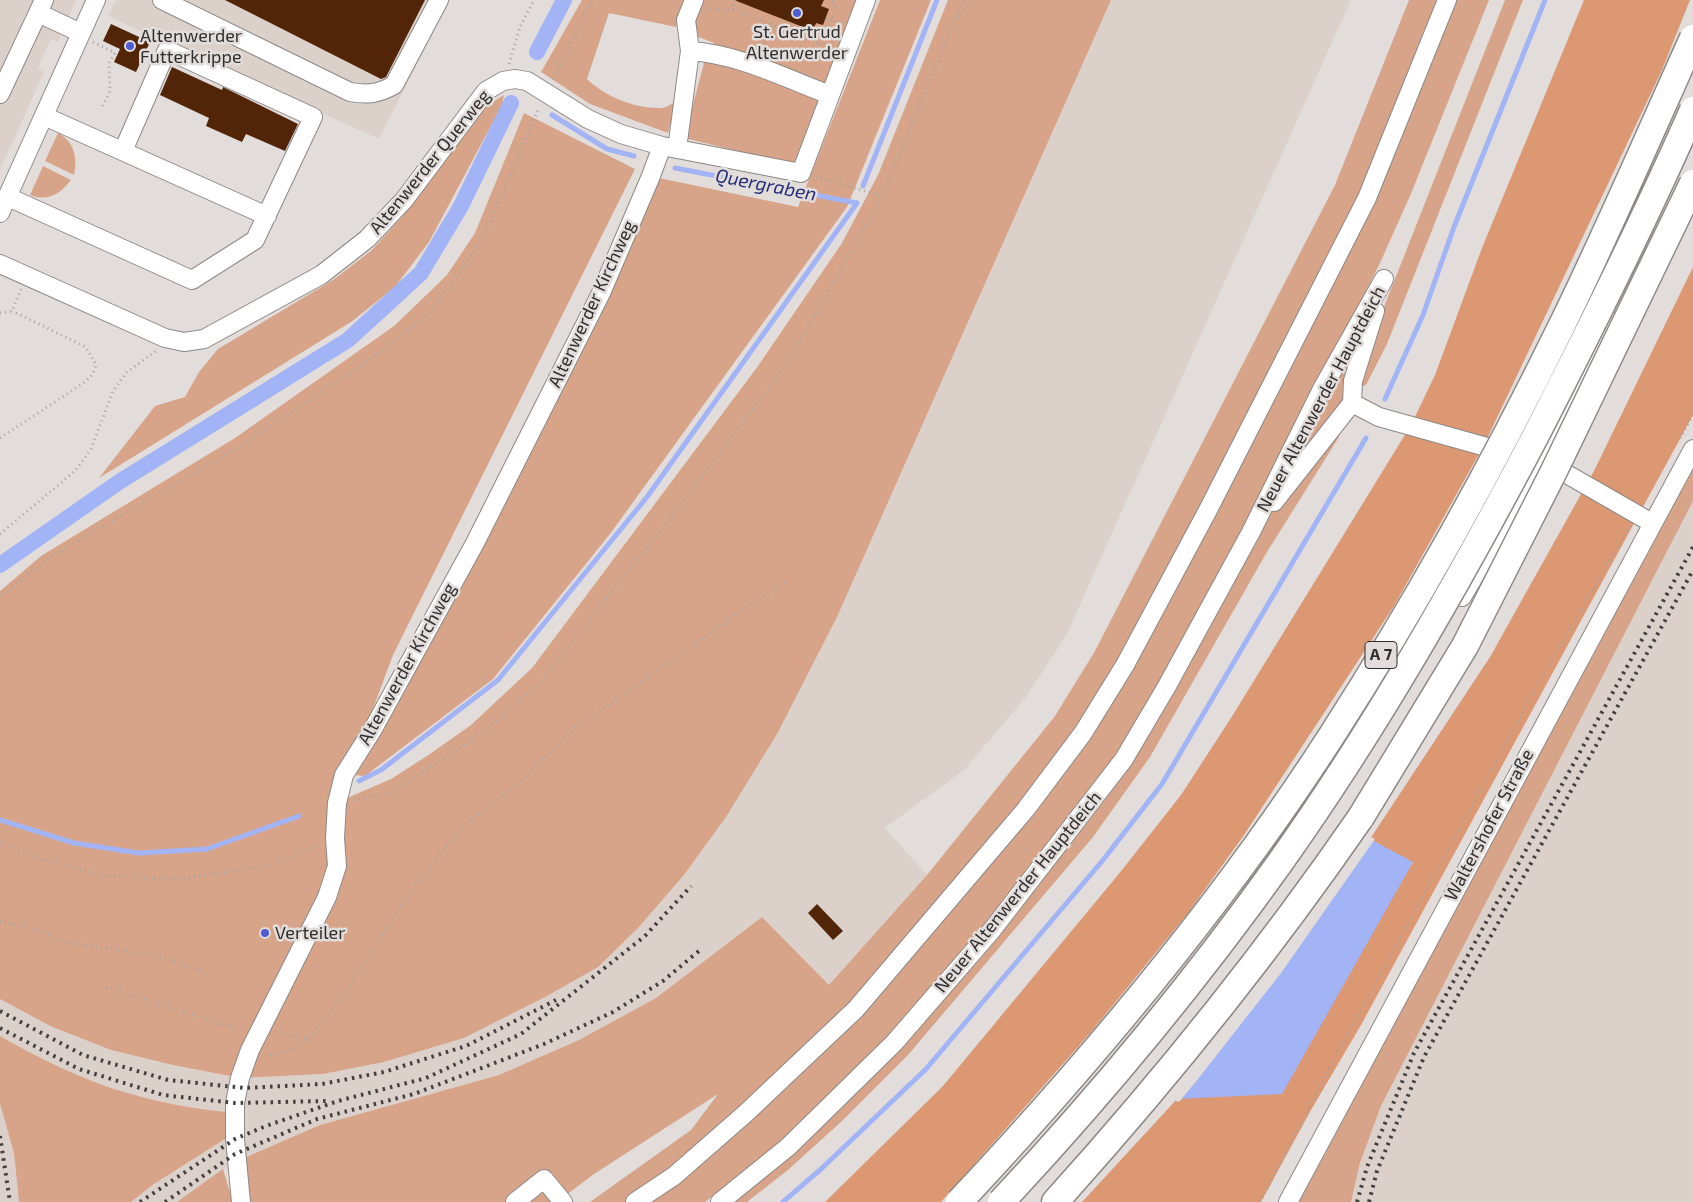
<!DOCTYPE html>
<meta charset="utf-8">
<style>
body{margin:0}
canvas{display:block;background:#e2dddb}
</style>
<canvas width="1693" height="1202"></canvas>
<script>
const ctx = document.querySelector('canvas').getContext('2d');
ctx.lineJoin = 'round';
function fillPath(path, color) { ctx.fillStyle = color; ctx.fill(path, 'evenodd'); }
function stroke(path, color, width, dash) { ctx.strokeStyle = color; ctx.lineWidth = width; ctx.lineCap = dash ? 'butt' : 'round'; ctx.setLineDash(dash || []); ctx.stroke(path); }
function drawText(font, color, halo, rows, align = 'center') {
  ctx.font = font + ' "Exo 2",sans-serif'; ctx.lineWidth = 5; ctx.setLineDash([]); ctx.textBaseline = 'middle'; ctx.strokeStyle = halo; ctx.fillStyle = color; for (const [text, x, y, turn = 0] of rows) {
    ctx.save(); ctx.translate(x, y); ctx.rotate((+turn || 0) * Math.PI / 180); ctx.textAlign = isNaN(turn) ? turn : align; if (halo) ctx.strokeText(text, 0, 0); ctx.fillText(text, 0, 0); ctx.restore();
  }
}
const built = new Path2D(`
 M0,0H76L58,42L51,39L43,56L38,69L44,72L0,170Z
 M116,0H450L379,139L108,16Z
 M1111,0H1351L1066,636L1026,697L965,769L885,828L927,875L829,985L762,917L656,998L579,1040L499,1075L320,1125L237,1161L177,1202H131L154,1184L225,1139L227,1112L189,1108L150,1101L62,1070L0,1036V999L55,1029L111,1050L173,1065L240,1078L323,1074L384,1062L464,1038L547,996L597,967L638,928L684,875L726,817L837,617Z
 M1693,501V1202H1351L1360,1164L1381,1106Z
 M0,1104L14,1153L19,1202H0Z`);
const green = new Path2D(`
 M582,0H687L676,27L609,13L587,79C605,96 633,108 658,108C664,109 671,104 676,102L668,133L590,104L541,72Z
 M704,0H858L796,165L684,138L704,63L714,43L691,34Z
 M880,0H931L847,207L610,534L493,679L365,776L353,775L659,178L798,207Z
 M948,0H1111L837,617L777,734L726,817L684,875L638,928L598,967L547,996L464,1038L384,1062L323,1074L240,1078L173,1065L111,1050L52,1027L0,999V591L41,556L235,438L394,326L447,275L475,233L524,113L635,169L393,655L338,802L391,779L427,756L471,725L532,668L758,366L842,243L878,175Z
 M1409,0H1447L1367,198L1083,733L856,1009L635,1202H590L691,1130L718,1094L594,1174L557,1202H247L244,1158L320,1125L499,1075L579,1040L656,998L762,917L829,985L927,875L1055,716L1095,651L1335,185Z
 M1450,0H1489L1410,196L1380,263L1326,371L1141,718L1093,791L1030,871L937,982L882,1045L803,1121L746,1171L705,1202H638L777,1092L1080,744L1347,247Z
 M1505,0H1523L1387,344L1366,385L1358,388L1378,322Z
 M504,95L502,105L429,242L395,287L351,322L99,478L155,406L185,397L199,372L218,349L333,280L372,250L400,219L483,108Z
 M58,133C74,141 78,158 74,175L45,161Z
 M43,166L71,180C60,194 48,202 30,195Z
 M1364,326L1345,395L1340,407L1289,472Z
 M1338,433L1339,437L1267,552L1150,757L1093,837L908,1055L842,1121L788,1170L747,1202H730L938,1002L1069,846L1116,781L1228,587L1258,539L1271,513L1290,487Z
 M1693,465V501L1381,1106L1360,1163L1351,1202H1299C1431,957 1560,710 1693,465Z
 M0,1036C77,1080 138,1103 227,1112L225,1139L154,1184L131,1202H19L14,1153L0,1104Z
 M223,1169L233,1202H177Z`);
const forest = new Path2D(`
 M1584,0H1690L1662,70L1484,445L1394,606L1244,835L1188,913L1092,1031L941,1202H825L943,1086L1122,870L1181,795L1231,718L1411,425L1435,375L1482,248Z
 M1693,267V415L1361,1025L1311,1110L1261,1202H1082L1177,1099L1413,863L1370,839L1490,657L1594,471Z`);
const water = new Path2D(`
 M1370,839L1413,862L1282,1094L1177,1099L1276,972Z`);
const pier = new Path2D(`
 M1371,837L1375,839L1281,973L1198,1079L1179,1102L1176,1101L1175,1098L1274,970Z`);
const stream = new Path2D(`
 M552,115L607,149L634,156
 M863,186L937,0
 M1385,399L1423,315L1454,227L1545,0
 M359,781L381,770L498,680L647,497L857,203L675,168
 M0,820L74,843L139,853L207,849L299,816
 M783,1202L820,1170L926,1069L1103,860L1162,784L1366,438`);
const canal = new Path2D(`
 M537,52L564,0
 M0,565L119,482L348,340L421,273L461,206L511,103`);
const building = new Path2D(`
 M225,0H425L386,77L381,79Z
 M734,0H824L821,6L829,9L823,25L816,23L813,31Z
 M111,24L150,42L136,72L114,62L120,49L103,41Z
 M172,67L222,90L223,87L298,124L285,151L246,134L242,142L206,126L209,118L160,95Z
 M817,904L843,931L833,940L808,913Z`);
const path = new Path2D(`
 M735,0L732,9L822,44L837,6L832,4L834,0
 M708,10L732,9
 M826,18L841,23
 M957,18L973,0
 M93,42L115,53L109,63L110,91L101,109
 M762,52L773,25
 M509,64L520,27L534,0
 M553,79L593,0
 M816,177L882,196
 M0,313L12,311L21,289
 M0,438L85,382L93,374L96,365L86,347L12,311
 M1680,438L1693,415
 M0,534L75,471L91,449L113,391L127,372L156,351
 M0,596L53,555L244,444L381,352L425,317L463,269L483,238L539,108
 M354,800L391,793L488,729L539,683L676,511L788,362L882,196L963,0
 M0,842L36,858L106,876L180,879L274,865L320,844
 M0,921L49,934L65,942L158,956L198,970L216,979
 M106,987L243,1031
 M275,1031L293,1037L308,1038
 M265,1054L271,1056L293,1049L309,1038L345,993L414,886L463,826L521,781L575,728L785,581
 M1260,1202L1336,1056L1541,678L1630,526`);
const minor = new Path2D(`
 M162,0L350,92C368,95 378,94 394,85L439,0
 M38,13L81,33
 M690,51C738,54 785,78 830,95
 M0,94L44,0
 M44,116L267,216
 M677,149L690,51L686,20L694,0
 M8,197L192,280L255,240L313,117L167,50L123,151
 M0,213L96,0
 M0,264L165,338L184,342L204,339L321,275L367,239L404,200L486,91L503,81L515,79L527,81L588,119L621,134L662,146L801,173L866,0
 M1352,403L1379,417L1508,453
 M1545,466L1558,469L1652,523
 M1274,502L1352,403L1353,381L1375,311
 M1462,597L1540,464L1608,320
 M241,1202L235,1139V1103L240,1078L250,1050L327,897L337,866L335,838L337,803L344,775L373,729L475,543L601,293L651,176L662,146
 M515,1202L544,1179L563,1202
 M635,1202L674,1176L746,1113L856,1009L1026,809L1083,733L1125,665L1208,510L1367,198L1447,0
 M720,1202L788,1147L894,1043L992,930L1124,759L1167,686L1251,532L1322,389L1384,279
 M1288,1202L1693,449`);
const highway = new Path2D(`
 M1055,1202C1165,1080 1268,952 1361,817`);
const rail = new Path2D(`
 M0,1011L83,1055L168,1080L245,1088L322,1084L384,1072L466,1046L556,1000
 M0,1028L79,1069L163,1095L235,1103L326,1101
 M0,1136L10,1202
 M140,1202L235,1139L266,1126L338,1101L426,1078L521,1034L645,936L691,886
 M165,1202L235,1154L317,1119L414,1094L544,1044L613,1012L663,981L700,950
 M1357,1202L1367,1167L1414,1053L1693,547
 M1369,1202L1377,1171L1424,1057L1693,570`);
const highwayBridge = new Path2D(`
 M1361,817L1465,646L1554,471L1693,183
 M959,1202C1095,1057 1224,903 1332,735C1417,603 1494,464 1563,323C1609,229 1650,133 1693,38
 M1001,1202C1101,1095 1194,983 1279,864C1375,729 1457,585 1534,439C1590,330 1644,222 1693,110`);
const markers = [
 [797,13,5,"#4d5dd3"],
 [130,46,5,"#4d5dd3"],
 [265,933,5,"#4d5dd3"]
];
const shields = [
 [1381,655,32]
];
const shieldNames = [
 ["A 7",1381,655]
];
const poiNames = [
 ["St. Gertrud",797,32,"center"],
 ["Altenwerder",797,53,"center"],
 ["Altenwerder",140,36],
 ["Futterkrippe",140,57],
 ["Verteiler",275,933]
];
const streetNames = [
 ["Altenwerder Querweg",430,162,-51],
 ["Altenwerder Kirchweg",592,304,-65],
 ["Neuer Altenwerder Hauptdeich",1321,399,-62],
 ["Altenwerder Kirchweg",407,664,-61],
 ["Waltershofer Straße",1489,825,-62],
 ["Neuer Altenwerder Hauptdeich",1018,892,-51]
];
const waterNames = [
 ["Quergraben",766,185,11]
];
fillPath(built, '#dcd0ca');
fillPath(green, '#d8a489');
fillPath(forest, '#dc9773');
fillPath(water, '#a2b3f6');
fillPath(pier, '#e2dddb');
stroke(stream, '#a2b3f6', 5);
stroke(canal, '#a2b3f6', 16);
fillPath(building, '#522509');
stroke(minor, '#8c8886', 20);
stroke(highway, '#8c8886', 29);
stroke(path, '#a7a3a1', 3, [1, 4]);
stroke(minor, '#fff', 18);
stroke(highway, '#fff', 26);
stroke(rail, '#424040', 4, [2.5, 5]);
stroke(highwayBridge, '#8c8886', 29, []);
stroke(highwayBridge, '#fff', 26);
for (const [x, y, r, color] of markers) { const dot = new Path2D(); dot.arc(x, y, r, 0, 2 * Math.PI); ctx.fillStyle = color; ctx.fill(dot); stroke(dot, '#e2dddb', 2); }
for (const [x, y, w] of shields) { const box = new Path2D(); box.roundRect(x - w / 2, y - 13.5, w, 27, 4); ctx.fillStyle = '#e2dddb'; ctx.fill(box); stroke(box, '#2f2d2d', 1); }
drawText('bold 16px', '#2f2d2d', null, shieldNames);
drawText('18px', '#2f2d2d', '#e2dddb', poiNames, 'left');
drawText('18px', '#2f2d2d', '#e2dddb', streetNames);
drawText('italic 19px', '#252d78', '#e2dddb', waterNames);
</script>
